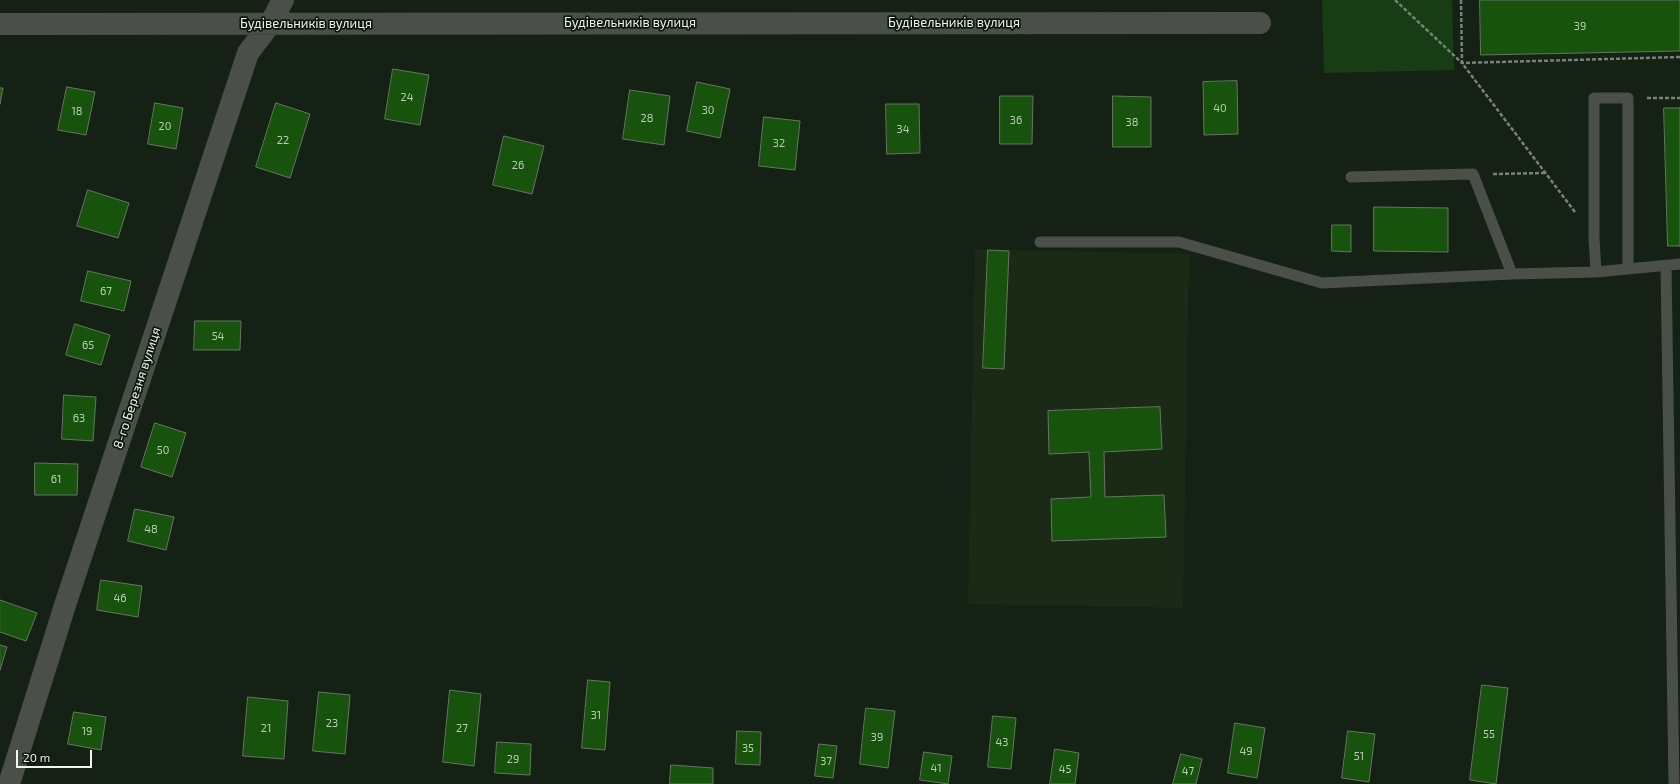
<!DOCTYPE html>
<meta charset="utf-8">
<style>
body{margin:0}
#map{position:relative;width:1680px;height:784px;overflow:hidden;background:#152114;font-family:"Exo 2",sans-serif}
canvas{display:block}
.scale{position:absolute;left:16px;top:750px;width:76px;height:18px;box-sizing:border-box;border:2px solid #eff7ed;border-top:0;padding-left:5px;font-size:12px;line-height:14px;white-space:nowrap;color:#eff7ed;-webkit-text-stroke:3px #0c180b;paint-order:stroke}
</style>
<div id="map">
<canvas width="1680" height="784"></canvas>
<div class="scale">20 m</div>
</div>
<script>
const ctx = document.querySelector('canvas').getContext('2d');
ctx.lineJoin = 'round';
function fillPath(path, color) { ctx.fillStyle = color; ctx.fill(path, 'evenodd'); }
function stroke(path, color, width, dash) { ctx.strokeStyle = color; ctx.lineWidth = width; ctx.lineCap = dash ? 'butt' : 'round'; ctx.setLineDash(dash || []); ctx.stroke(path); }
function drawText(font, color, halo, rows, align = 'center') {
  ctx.font = font + ' "Exo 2",sans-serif'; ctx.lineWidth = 3.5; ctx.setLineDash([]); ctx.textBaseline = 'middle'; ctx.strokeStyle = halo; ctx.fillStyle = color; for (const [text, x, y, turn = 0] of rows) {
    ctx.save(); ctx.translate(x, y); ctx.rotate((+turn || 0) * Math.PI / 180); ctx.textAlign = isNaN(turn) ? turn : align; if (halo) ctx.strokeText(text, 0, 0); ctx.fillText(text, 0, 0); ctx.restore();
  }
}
const built = new Path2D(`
 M975,249L1189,254L1183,608L968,604Z`);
const green = new Path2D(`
 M1322,0H1452L1454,70L1324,73Z`);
const building = new Path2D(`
 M1480,0H1680V51L1481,55Z
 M393,69L429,75L420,125L385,119Z
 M1237,81L1238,134L1204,135L1203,82Z
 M697,82L730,89L720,138L687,131Z
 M67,87L95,92L86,135L58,130Z
 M0,88H3L0,104Z
 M630,90L670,96L664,145L623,139Z
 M1000,96H1033L1032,144H1000Z
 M1113,96L1151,97V147H1113Z
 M155,103L183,108L176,149L148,144Z
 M276,103L310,114L290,178L256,167Z
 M886,104H919L920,153L887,154Z
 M1664,108H1680V246H1668Z
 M764,117L800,121L795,170L759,166Z
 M504,136L544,146L532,194L493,185Z
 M88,190L129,203L118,238L77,226Z
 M1374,207L1448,208V252L1374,251Z
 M1332,225H1351V252L1332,251Z
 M988,250L1009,251L1004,369L983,368Z
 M88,271L131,281L124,311L81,301Z
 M195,321H241L240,350H194Z
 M75,324L110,335L101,365L66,355Z
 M64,395L96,397L93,441L62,439Z
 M1160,407L1162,449L1104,452L1105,497L1164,495L1166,537L1052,541L1051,499L1091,497L1089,452L1049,454L1048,411Z
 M155,423L186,433L172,477L141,467Z
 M35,463L78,464L77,495H35Z
 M135,509L174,517L166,550L128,541Z
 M101,580L142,586L138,617L97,610Z
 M0,600L37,613L26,641L0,632Z
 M0,645L7,647L0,670Z
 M588,680L610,682L605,750L582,748Z
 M1482,685L1508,688L1496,784L1470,780Z
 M450,690L481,694L474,766L443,762Z
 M319,692L350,695L345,754L313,751Z
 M248,697L288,701L284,759L243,756Z
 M866,708L895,711L888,768L860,764Z
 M74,712L106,717L101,750L68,744Z
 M993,716L1016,718L1011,769L988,767Z
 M1235,723L1265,728L1257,778L1228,773Z
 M737,731L761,732L760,765L736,764Z
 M1348,731L1375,734L1369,782L1342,778Z
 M497,742L531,744L530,775L495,773Z
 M819,744L837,746L833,778L815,776Z
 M1055,749L1079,753L1075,784H1050Z
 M924,752L952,756L948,784L920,780Z
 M1181,754L1202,759L1196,784H1173Z
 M671,765L713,768V784H670Z`);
const path = new Path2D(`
 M1395,0L1462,63L1680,57
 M1461,0L1462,63L1575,212
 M1647,98H1680
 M1493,174L1545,173`);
const service = new Path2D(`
 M1351,177L1473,174L1512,274
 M1040,242H1179L1322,283L1512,274L1596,272L1680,264
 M1666,265L1674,784
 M1596,272L1594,238V98H1628V269`);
const minor = new Path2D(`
 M0,24L1260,23
 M9,784L66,602L248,53L270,24L283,0`);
const numberNames = [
 ["39",1580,26],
 ["24",407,97],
 ["40",1220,108],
 ["30",708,110],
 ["18",77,111],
 ["28",647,118],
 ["36",1016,120],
 ["38",1132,122],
 ["20",165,126],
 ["34",903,129],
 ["22",283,140],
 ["32",779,143],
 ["26",518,165],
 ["67",106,291],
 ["54",218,336],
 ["65",88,345],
 ["63",79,418],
 ["50",163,450],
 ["61",56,479],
 ["48",151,529],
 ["46",120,598],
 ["31",596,715],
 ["23",332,723],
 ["21",266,728],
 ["27",462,728],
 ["19",87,731],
 ["55",1489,734],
 ["39",877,737],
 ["43",1002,742],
 ["35",748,748],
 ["49",1246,751],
 ["51",1359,756],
 ["29",513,759],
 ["37",826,761],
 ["41",936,768],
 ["45",1065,769],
 ["47",1188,771]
];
const streetNames = [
 ["Будівельників вулиця",630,23],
 ["Будівельників вулиця",954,23],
 ["Будівельників вулиця",306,24],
 ["8-го Березня вулиця",137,388,-72]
];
fillPath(built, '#1a2a17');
fillPath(green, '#183c13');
fillPath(building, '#17530d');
stroke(building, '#677564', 1);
stroke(path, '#788276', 2.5, [4, 2]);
stroke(service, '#4a5049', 11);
stroke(minor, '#4a5049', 22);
drawText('11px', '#b9ceb5', null, numberNames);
drawText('13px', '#eff7ed', '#0c180b', streetNames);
</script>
